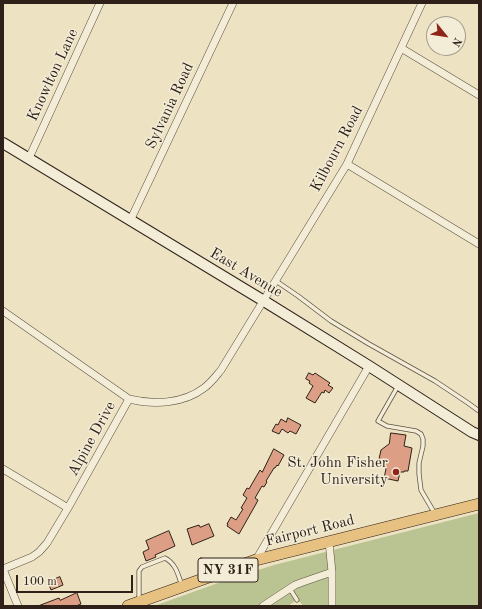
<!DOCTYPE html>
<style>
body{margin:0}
#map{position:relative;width:482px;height:609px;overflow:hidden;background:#ede2c2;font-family:"Old Standard TT",serif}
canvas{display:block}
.frame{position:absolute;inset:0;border:4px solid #2f2119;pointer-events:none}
.north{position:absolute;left:426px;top:16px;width:40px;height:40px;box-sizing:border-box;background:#f3ecd7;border:1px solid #a59b8b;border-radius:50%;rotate:120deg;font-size:11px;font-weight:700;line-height:16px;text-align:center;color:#2f2119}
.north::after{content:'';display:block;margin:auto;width:14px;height:18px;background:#8f2418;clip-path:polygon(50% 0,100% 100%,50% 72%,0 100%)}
.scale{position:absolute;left:16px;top:575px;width:117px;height:18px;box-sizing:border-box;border:2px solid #2f2119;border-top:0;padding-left:5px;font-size:12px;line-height:14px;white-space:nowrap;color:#2f2119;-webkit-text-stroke:3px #f3ecd7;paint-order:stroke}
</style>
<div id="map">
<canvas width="482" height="609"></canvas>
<div class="frame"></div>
<div class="north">N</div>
<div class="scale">100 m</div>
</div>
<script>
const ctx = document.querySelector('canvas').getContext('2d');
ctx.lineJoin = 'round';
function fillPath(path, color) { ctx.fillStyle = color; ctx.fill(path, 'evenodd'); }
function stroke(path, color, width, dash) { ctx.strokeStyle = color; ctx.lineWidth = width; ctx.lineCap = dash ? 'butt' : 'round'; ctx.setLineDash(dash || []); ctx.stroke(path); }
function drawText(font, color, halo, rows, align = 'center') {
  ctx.font = font + ' "Old Standard TT",serif'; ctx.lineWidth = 3; ctx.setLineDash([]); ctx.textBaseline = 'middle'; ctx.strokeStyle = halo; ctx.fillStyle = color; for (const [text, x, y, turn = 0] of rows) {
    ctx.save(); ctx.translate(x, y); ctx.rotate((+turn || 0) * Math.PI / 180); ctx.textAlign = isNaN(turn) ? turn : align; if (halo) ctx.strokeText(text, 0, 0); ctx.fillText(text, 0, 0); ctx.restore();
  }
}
const green = new Path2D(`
 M479,513V606H303L298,599L288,606H154L218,583L274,565Z`);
const building = new Path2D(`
 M309,373L313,375L315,373L330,383L328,385L333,388L329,393L325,390L324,393L322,392L315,403L306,398L313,386L309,383L310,381L306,379Z
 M288,418L301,425L296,434L290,431L288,433L282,429L279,434L272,431L276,424L278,425L281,419L286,422Z
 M391,433L406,435L404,446L412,448L408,471H404V472H400L398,481L384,478L386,469L379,459L381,450L389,444Z
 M274,449L284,455L278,466L277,465L275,468H274L266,481L267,482L264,487L262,486L255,498L258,500L256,504L239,534L227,526L228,524H227L231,517L236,520L243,509L241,508L247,498L243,495L247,488L249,489L260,470L262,472Z
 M209,524L214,536L192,545L188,532L187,529L199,525L200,527Z
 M169,531L175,546L155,555L156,557L146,561L143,552L149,549L146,541Z
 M60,577L63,585L51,590L48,582Z
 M77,593L81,604L76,606H38L59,598L60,600Z`);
const lane = new Path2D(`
 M276,281L298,296L331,321L369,344L435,381L468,403L479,411
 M398,386L378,421L387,426L416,431L421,434L423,439V446L419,463V474L421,490L435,514
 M290,589L297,600
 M139,600V571L142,567L165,558C176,564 178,574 182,586`);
const street = new Path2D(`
 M401,48L479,95
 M29,158L100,3
 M347,164L479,244
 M130,221L233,3
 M3,311L129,399C154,405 183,404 204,388C211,383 216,376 221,370L347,164L422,3
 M3,469L68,508
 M329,542L332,572V606
 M256,560L369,366
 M3,569L32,557L39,552L47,543L68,508L129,399
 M3,569L18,606
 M263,606L295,585L303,582L332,572`);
const secondary = new Path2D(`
 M3,143L264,301L369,366L472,432L479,435`);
const primary = new Path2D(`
 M128,606L256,560L479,504`);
const markers = [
 [396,472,4,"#8f2418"]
];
const shields = [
 [228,570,60]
];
const shieldNames = [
 ["NY 31F",228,570]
];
const streetNames = [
 ["Knowlton Lane",53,75,-65],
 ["Sylvania Road",170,106,-65],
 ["Kilbourn Road",337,149,-62],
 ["East Avenue",246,273,31],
 ["Alpine Drive",92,439,-61],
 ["Fairport Road",310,531,-14]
];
const poiNames = [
 ["St. John Fisher",388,463],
 ["University",388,480]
];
fillPath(green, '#bac392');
fillPath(building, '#dc9f85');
stroke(building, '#2f2119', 1);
stroke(lane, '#5e5143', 5);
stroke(street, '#5e5143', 8);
stroke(secondary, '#2f2119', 12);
stroke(primary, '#2f2119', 12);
stroke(lane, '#f3ecd7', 3.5);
stroke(street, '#f3ecd7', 7);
stroke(secondary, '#f3ecd7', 10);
stroke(primary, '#e6c181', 11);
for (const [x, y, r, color] of markers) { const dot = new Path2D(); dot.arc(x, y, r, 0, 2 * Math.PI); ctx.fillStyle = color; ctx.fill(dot); stroke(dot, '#f3ecd7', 1.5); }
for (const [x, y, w] of shields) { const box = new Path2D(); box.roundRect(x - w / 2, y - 12, w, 24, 3); ctx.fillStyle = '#f3ecd7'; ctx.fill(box); stroke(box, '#2f2119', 1); }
drawText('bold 14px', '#2f2119', null, shieldNames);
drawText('15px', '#2f2119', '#f3ecd7', streetNames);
drawText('15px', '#2f2119', '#f3ecd7', poiNames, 'right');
</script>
